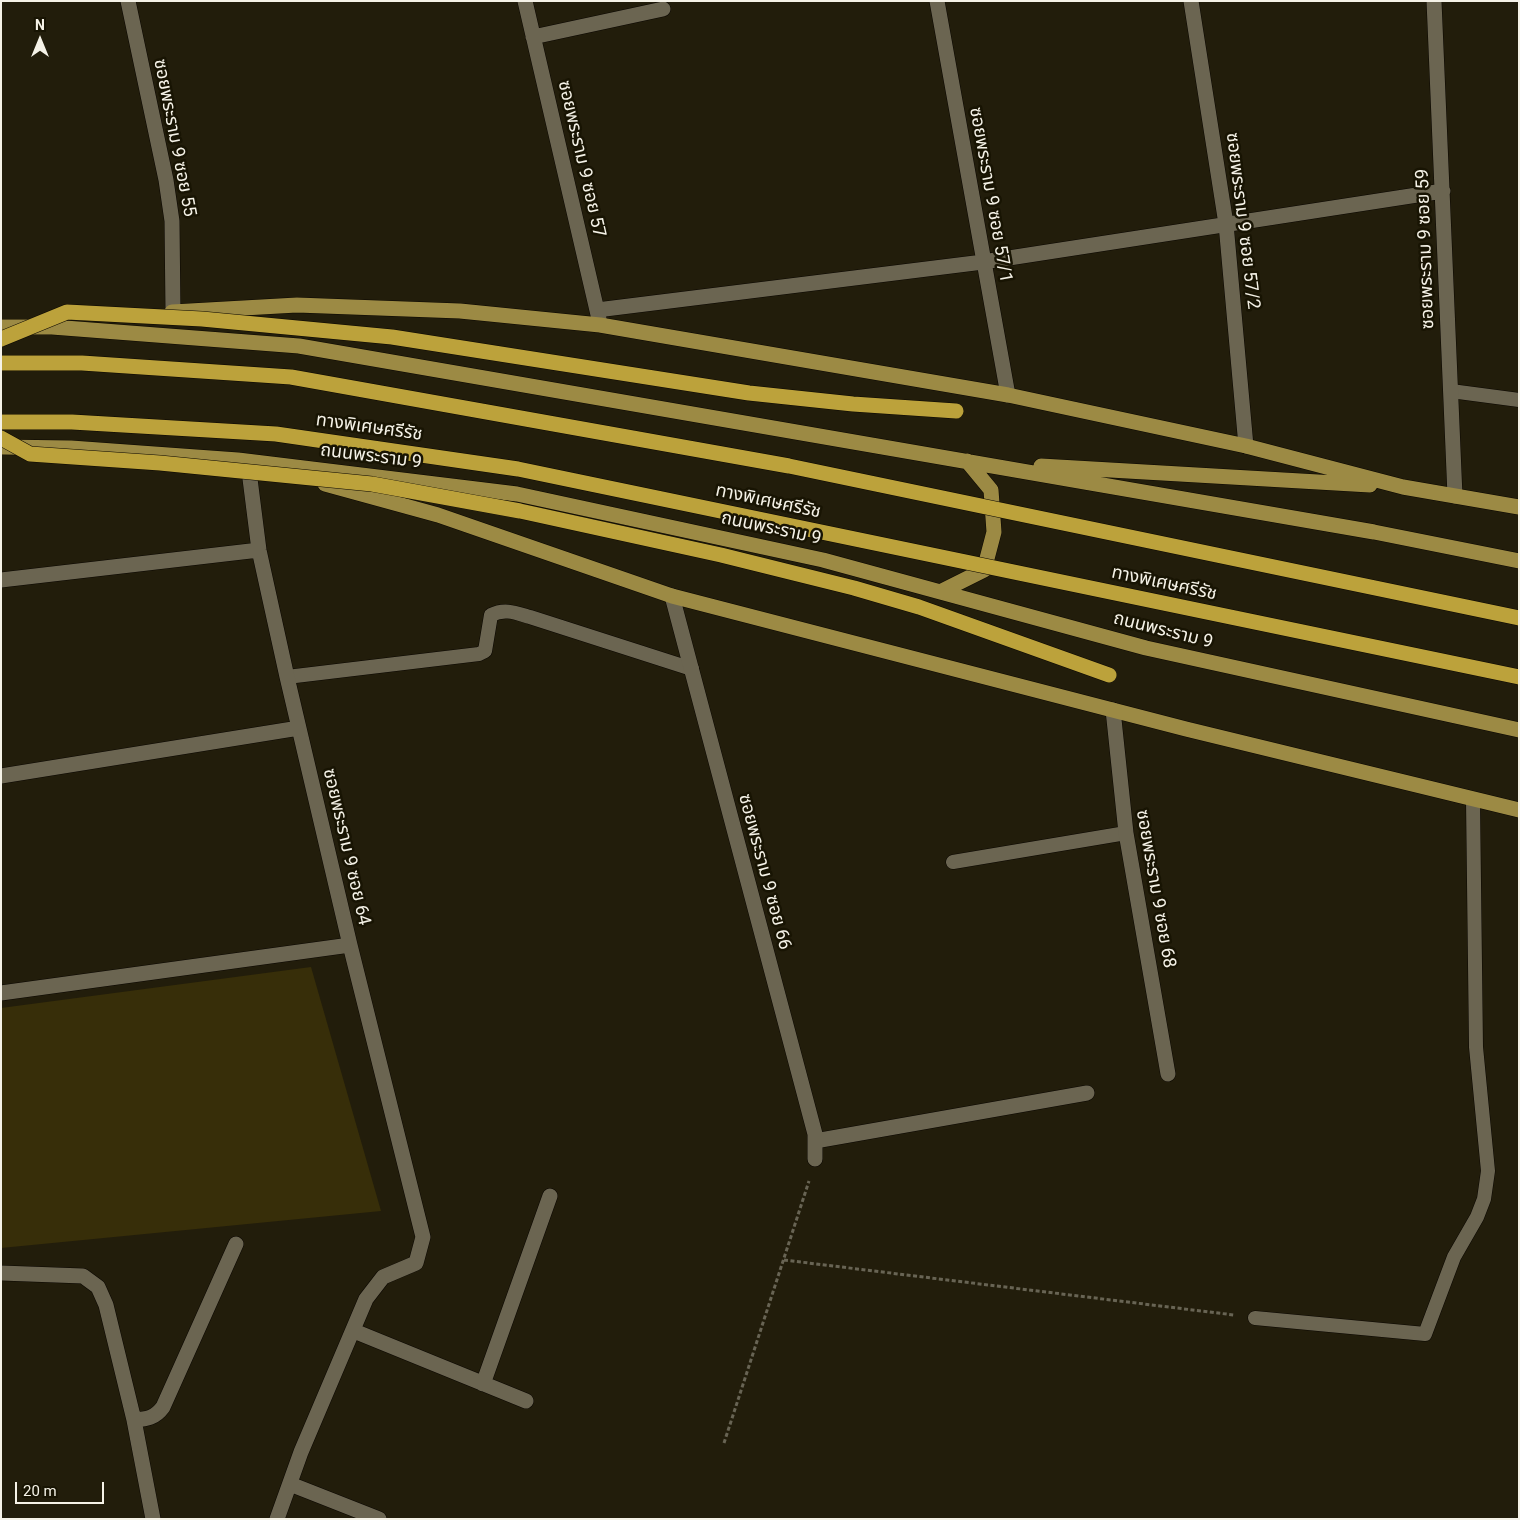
<!DOCTYPE html>
<meta charset="utf-8">
<style>
body{margin:0}
#map{position:relative;width:1520px;height:1520px;overflow:hidden;background:#221d0b;font-family:Roboto,sans-serif}
canvas{display:block}
.frame{position:absolute;inset:0;border:2px solid #f5f2e7;pointer-events:none}
.north{position:absolute;left:15px;top:15px;width:50px;height:50px;-webkit-text-stroke:4px #181403;paint-order:stroke;rotate:0deg;font-size:14px;font-weight:700;line-height:20px;text-align:center;color:#f5f2e7}
.north::after{content:'';display:block;margin:auto;width:18px;height:22px;background:#f5f2e7;clip-path:polygon(50% 0,100% 100%,50% 72%,0 100%)}
.scale{position:absolute;left:15px;top:1482px;width:89px;height:22px;box-sizing:border-box;border:2px solid #f5f2e7;border-top:0;padding-left:6px;font-size:15px;line-height:18px;white-space:nowrap;color:#f5f2e7;-webkit-text-stroke:4px #181403;paint-order:stroke}
</style>
<div id="map">
<canvas width="1520" height="1520"></canvas>
<div class="frame"></div>
<div class="north">N</div>
<div class="scale">20 m</div>
</div>
<script>
const ctx = document.querySelector('canvas').getContext('2d');
ctx.lineJoin = 'round';
function fillPath(path, color) { ctx.fillStyle = color; ctx.fill(path, 'evenodd'); }
function stroke(path, color, width, dash) { ctx.strokeStyle = color; ctx.lineWidth = width; ctx.lineCap = dash ? 'butt' : 'round'; ctx.setLineDash(dash || []); ctx.stroke(path); }
function drawText(font, color, halo, rows, align = 'center') {
  ctx.font = font + ' Roboto,"Noto Sans Thai",sans-serif'; ctx.lineWidth = 5; ctx.setLineDash([]); ctx.textBaseline = 'middle'; ctx.strokeStyle = halo; ctx.fillStyle = color; for (const [text, x, y, turn = 0] of rows) {
    ctx.save(); ctx.translate(x, y); ctx.rotate((+turn || 0) * Math.PI / 180); ctx.textAlign = isNaN(turn) ? turn : align; if (halo) ctx.strokeText(text, 0, 0); ctx.fillText(text, 0, 0); ctx.restore();
  }
}
const green = new Path2D(`
 M311,967L381,1211L1,1248V1008Z`);
const path = new Path2D(`
 M784,1260L1234,1315
 M724,1443L809,1181`);
const lane = new Path2D(`
 M1451,391L1519,400
 M287,677L479,654L485,651L491,615C505,608 516,613 530,617L692,669
 M953,862L1126,833
 M1255,1318L1425,1334L1454,1257L1477,1217L1484,1199L1488,1171L1476,1047L1473,800`);
const street = new Path2D(`
 M128,1L166,180L172,221L173,312
 M525,1L599,319
 M937,1L1008,395
 M1191,1L1226,224L1246,446
 M1434,1L1455,496
 M533,37L663,9
 M597,310L983,262L1443,191
 M248,463L259,550L287,677L350,945L423,1237L416,1263L383,1277L366,1299L301,1452L277,1519
 M1,580L259,550
 M672,596L815,1134V1159
 M1113,710L1126,833L1168,1074
 M1,776L299,728
 M1,993L350,945
 M815,1141L1087,1093
 M1,1273L83,1276L98,1287L106,1305L134,1420C147,1419 155,1418 163,1407L236,1244
 M354,1331L526,1401
 M483,1384L550,1196
 M134,1420L153,1519
 M290,1484L379,1519`);
const primary = new Path2D(`
 M172,312L297,305L460,311L600,325L1008,395L1246,446L1403,487L1519,507
 M1,327H52L299,346L1374,532L1519,561
 M1,447L71,448L238,460L517,494L823,560L1146,648L1519,730
 M1041,466L1370,485
 M325,484L438,515L672,596L1186,729L1519,810
 M940,592L984,570L994,532L991,490L967,461`);
const highwayBridge = new Path2D(`
 M1,339L67,312L202,319L392,337L749,393L853,404L956,411
 M1,363H82L291,377L789,466L1519,618
 M1,422H72L276,434L518,469L1519,677
 M1,438L30,454L160,463L372,484L520,511L721,555L854,588L919,607L1109,675`);
const streetNames = [
 ["ซอยพระราม 9 ซอย 55",174,138,79],
 ["ซอยพระราม 9 ซอย 57",581,159,77],
 ["ซอยพระราม 9 ซอย 57/1",990,195,80],
 ["ซอยพระราม 9 ซอย 57/2",1242,221,83],
 ["ซอยพระราม 9 ซอย 59",1426,249,-92],
 ["ทางพิเศษศรีรัช",369,428,8],
 ["ถนนพระราม 9",371,457,7],
 ["ทางพิเศษศรีรัช",768,502,12],
 ["ถนนพระราม 9",771,529,12],
 ["ทางพิเศษศรีรัช",1164,584,12],
 ["ถนนพระราม 9",1163,631,14],
 ["ซอยพระราม 9 ซอย 64",346,847,77],
 ["ซอยพระราม 9 ซอย 66",764,872,75],
 ["ซอยพระราม 9 ซอย 68",1155,889,80]
];
fillPath(green, '#372e09');
stroke(lane, '#0b0700', 15);
stroke(street, '#0b0700', 16);
stroke(primary, '#0b0700', 16);
stroke(path, '#686454', 3, [4, 2.5]);
stroke(lane, '#6b6551', 14);
stroke(street, '#6b6551', 15);
stroke(primary, '#9c8a44', 15);
stroke(highwayBridge, '#0b0700', 16, []);
stroke(highwayBridge, '#bca23b', 15);
drawText('18px', '#f5f2e7', '#181403', streetNames);
</script>
